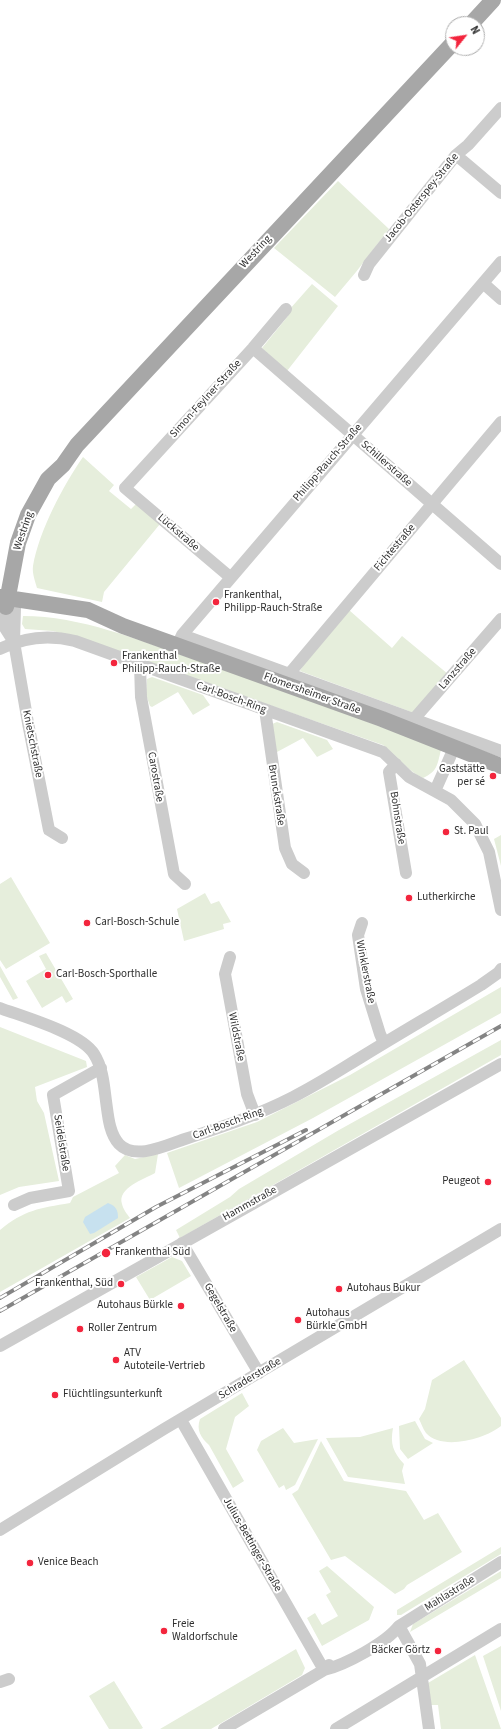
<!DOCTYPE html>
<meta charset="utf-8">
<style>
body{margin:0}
#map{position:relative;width:501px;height:1729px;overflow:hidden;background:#fff;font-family:"Source Sans 3",sans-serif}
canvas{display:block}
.north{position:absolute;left:445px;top:16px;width:40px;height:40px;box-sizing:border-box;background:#fff;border:1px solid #acacac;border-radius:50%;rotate:60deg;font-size:11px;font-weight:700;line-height:16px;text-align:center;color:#2f2f2f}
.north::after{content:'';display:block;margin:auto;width:14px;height:18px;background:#f3253d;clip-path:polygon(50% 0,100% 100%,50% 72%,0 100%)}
</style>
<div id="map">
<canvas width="501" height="1729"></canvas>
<div class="north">N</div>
</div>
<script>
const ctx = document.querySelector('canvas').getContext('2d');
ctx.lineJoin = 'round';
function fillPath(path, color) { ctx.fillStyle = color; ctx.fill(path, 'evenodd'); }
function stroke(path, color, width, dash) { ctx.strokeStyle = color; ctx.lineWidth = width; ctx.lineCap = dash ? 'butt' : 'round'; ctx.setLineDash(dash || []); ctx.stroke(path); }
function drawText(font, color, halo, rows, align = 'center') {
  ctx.font = font + ' "Source Sans 3",sans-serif'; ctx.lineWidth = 4; ctx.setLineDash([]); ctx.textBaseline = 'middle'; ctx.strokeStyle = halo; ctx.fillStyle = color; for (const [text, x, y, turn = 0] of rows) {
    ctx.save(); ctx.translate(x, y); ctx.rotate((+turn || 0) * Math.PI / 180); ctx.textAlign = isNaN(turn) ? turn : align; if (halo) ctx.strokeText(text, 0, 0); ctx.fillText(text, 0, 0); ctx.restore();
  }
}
const green = new Path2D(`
 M338,181L389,229L356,272L335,297L274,248Z
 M312,284L338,306L287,371L262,348L288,316L289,310Z
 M83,457L114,485L109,491L131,509L136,504L160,524L104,592L102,602L37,588C35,581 32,573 33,566C39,531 63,486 83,457Z
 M349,610L392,648L402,636L448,674L414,713L300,671L305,662Z
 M23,616C81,616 138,640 193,659C276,687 359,718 441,750C437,765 438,771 423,778C407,771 397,755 383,745L76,637L53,631L25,629L22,624Z
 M152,677L203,695L210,705L193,715L178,692L152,707L150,706L146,695L147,679Z
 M277,722L327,740L333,749L317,757L303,738L277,752L275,750L272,724Z
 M501,835V866L494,839Z
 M11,877L50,943L6,969L0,960V884Z
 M205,893L211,904L219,901L231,922L223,924L224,929L184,941L177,909Z
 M46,953L73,999L66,1003L62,996L42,1008L26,981L46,969L39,956Z
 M0,966L18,998L13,1000L0,977Z
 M501,987V1013L313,1118L179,1188L167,1153L257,1122L350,1075Z
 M0,1027L86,1061L87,1067L35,1087L37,1101L44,1113L59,1181L19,1187L0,1195Z
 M501,1040V1055L180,1238L176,1230L230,1197L239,1189L339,1130Z
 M158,1154L155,1173C144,1179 117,1188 122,1204C123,1209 127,1214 130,1218L0,1292V1230C24,1210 40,1208 70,1203L73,1197L119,1173L115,1166L125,1155L135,1159Z
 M172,1257L182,1261L191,1276L150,1300L136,1277Z
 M464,1360L501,1418V1426C485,1439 442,1451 426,1433C423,1429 421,1423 419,1419L425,1409L432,1380Z
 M242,1393L249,1406L235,1417L226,1449L244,1481L233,1488L209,1445C201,1438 196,1430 200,1419Z
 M415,1421L425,1439L433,1443L408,1459L400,1449L399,1426Z
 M283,1428L294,1443L318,1439L295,1485L286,1490L284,1485L279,1488L257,1450L261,1441Z
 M393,1428C390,1444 393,1452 404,1464L402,1471L405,1484L348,1477L326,1438L360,1437Z
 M321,1441L344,1481L406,1491L424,1520L438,1513L462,1552L407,1585L404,1589L395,1594L345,1556L331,1560L292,1494L298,1490Z
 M501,1547V1554L401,1615H397V1610Z
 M327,1566L374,1607L369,1620L322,1646L307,1618L315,1613L322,1625L338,1616L326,1595L331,1592L319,1571Z
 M501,1571V1578L410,1632L413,1624Z
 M501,1646V1711L483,1656Z
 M296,1649L305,1668L302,1675L211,1729H160Z
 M475,1655L501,1729H441L438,1705H431L428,1683Z
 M114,1681L143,1728L141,1729H109L89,1696Z`);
const water = new Path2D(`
 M108,1203C116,1206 118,1210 118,1218L94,1233L90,1234L83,1222L85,1217Z`);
const minor = new Path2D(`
 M456,155L501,193
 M364,275L369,264L456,155L468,145L501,108
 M483,283L501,299
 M253,348L501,564
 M230,577L125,488L253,348L286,309
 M6,607L5,628L14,642
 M15,608L14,642L28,723L49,830L62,838
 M182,635L501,751
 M177,646L182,635L501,262
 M0,649C24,637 48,634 75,641L383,752L409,777L451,800L475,824L489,852L501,910
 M140,664L141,697L174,874L185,884
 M289,674L501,422
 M265,710L285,848L292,864L304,873
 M414,719L501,619
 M396,764L389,772L406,873
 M435,791L454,748
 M362,923L358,935L366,989L380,1034L384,1043
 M230,957L225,974L247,1094L255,1115
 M0,1008C24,1017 81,1033 94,1054C103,1068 104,1086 106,1101C108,1115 109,1133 119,1144C135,1161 167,1145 185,1139C222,1127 258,1115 293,1097C317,1085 340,1070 363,1056C402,1032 442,1009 481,985L498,973L501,969
 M14,1205L30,1198L69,1191L53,1095L101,1068
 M182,1243L259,1373
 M0,1346L501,1064
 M181,1420L324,1670
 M0,1530L164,1429L501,1229
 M399,1626L420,1664L429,1729
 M324,1670C345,1665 386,1643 399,1626L501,1562
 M0,1682L9,1679
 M224,1729L324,1670L329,1665
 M336,1729L501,1629`);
const major = new Path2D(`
 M471,24L493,0
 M0,597L88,610L123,626L382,719L501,766
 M6,607L18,543L28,515L48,479L63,465L77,445L453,43`);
const rail = new Path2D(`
 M0,1298L156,1207L306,1130
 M0,1311L501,1026`);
const markers = [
 [216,602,4,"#f3253d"],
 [114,663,4,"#f3253d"],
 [493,776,4,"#f3253d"],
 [446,832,4,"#f3253d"],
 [409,898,4,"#f3253d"],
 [87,923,4,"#f3253d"],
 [48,975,4,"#f3253d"],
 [488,1182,4,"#f3253d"],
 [106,1253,5,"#f3253d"],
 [121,1284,4,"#f3253d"],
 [339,1289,4,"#f3253d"],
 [181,1306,4,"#f3253d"],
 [298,1320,4,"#f3253d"],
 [80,1329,4,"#f3253d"],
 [116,1360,4,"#f3253d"],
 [55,1395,4,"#f3253d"],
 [30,1563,4,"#f3253d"],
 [164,1631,4,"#f3253d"],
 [438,1651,4,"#f3253d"]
];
const streetNames = [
 ["Jacob-Osterspey-Straße",422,198,-51],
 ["Westring",256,252,-47],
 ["Simon-Feylner-Straße",206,399,-48],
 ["Philipp-Rauch-Straße",328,463,-49],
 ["Schillerstraße",386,464,41],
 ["Westring",24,531,-71],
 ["Lückstraße",178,533,41],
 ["Fichtestraße",395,548,-50],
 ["Lanzstraße",458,669,-49],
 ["Flomersheimer Straße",312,694,20],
 ["Carl-Bosch-Ring",231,698,20],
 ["Knietschstraße",32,744,79],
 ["Carostraße",155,777,80],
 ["Brunckstraße",276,795,81],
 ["Bohnstraße",397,818,81],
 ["Winklerstraße",365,972,79],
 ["Wildstraße",236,1037,79],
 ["Carl-Bosch-Ring",228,1124,-20],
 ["Seidelstraße",61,1143,81],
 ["Hammstraße",250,1204,-29],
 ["Gegelstraße",220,1308,60],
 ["Schraderstraße",250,1379,-31],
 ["Julius-Bettinger-Straße",252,1545,60],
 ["Mahlastraße",450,1594,-32]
];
const poiNames = [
 ["Frankenthal,",224,596],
 ["Philipp-Rauch-Straße",224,609],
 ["Frankenthal",122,657],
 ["Philipp-Rauch-Straße",122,670],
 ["Gaststätte",485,770,"right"],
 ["per sé",485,783,"right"],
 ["St. Paul",454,832],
 ["Lutherkirche",417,898],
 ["Carl-Bosch-Schule",95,923],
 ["Carl-Bosch-Sporthalle",56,975],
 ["Peugeot",480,1182,"right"],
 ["Frankenthal Süd",115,1253],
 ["Frankenthal, Süd",113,1284,"right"],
 ["Autohaus Bukur",347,1289],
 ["Autohaus Bürkle",173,1306,"right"],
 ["Autohaus",306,1314],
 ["Bürkle GmbH",306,1327],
 ["Roller Zentrum",88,1329],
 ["ATV",124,1354],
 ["Autoteile-Vertrieb",124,1367],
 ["Flüchtlingsunterkunft",63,1395],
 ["Venice Beach",38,1563],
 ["Freie",172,1625],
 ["Waldorfschule",172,1638],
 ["Bäcker Görtz",430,1651,"right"]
];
fillPath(green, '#e6eedc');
fillPath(water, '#c7e1ef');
stroke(minor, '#ccc', 12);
stroke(major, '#a7a7a7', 16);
stroke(rail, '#848484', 4);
stroke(rail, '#fff', 2.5, [8]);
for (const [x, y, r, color] of markers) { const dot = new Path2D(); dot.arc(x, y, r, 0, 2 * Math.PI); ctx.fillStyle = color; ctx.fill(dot); stroke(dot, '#fff', 1.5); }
drawText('11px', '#2f2f2f', '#fff', streetNames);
drawText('11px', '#2f2f2f', '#fff', poiNames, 'left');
</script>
